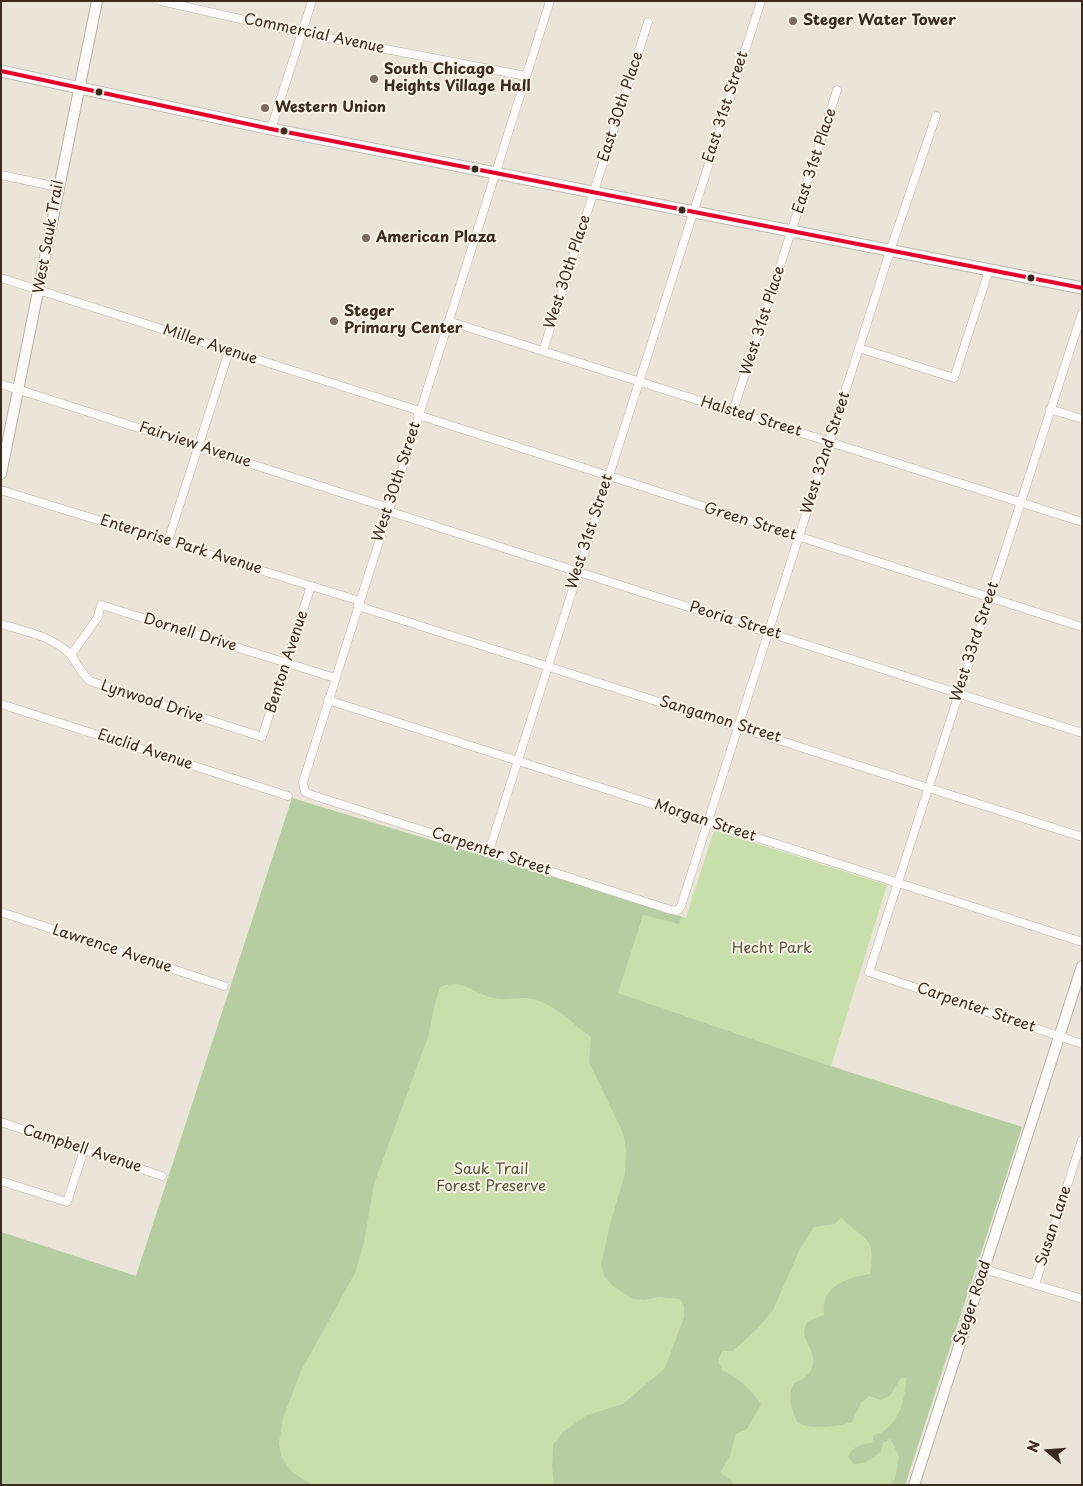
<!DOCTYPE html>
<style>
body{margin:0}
#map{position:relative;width:1083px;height:1486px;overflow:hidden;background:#ebe5d9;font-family:"Playpen Sans",sans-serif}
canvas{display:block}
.frame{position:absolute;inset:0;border:2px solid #3b2a1e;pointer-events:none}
.north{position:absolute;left:1023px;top:1426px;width:50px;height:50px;-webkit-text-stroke:4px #f7f3e8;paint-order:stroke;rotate:288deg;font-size:14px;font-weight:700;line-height:20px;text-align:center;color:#3b2a1e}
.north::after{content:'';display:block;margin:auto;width:18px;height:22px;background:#3b2a1e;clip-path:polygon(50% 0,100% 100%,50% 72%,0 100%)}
</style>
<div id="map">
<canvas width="1083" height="1486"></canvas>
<div class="frame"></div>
<div class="north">N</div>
</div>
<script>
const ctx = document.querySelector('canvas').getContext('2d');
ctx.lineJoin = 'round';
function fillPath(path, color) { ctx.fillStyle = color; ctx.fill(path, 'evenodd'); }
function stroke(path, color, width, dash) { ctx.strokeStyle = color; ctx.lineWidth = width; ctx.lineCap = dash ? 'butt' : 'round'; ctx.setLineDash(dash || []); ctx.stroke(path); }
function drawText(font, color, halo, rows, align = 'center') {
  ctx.font = font + ' "Playpen Sans",sans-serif'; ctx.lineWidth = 4; ctx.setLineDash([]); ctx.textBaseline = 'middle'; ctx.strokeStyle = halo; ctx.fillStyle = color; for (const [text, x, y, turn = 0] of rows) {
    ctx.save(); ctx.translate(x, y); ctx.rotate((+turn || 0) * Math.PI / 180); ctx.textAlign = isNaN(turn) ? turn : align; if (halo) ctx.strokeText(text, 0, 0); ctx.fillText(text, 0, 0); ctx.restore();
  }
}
const green = new Path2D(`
 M292,798L686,918L714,830L887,885L831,1066L1022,1127L905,1485H1V1232L136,1276Z`);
const forest = new Path2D(`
 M292,798L681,916L679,924L643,915L618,993L830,1066L1022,1127L905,1485H890L895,1479L899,1457L891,1439L883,1443L881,1452L864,1463L854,1464L848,1457C853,1446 860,1444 872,1443L874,1435C898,1430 906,1398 906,1377L900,1379L890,1396L881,1400L869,1396L861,1403L852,1422C836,1427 812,1430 798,1423C791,1410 787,1396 794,1383C807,1379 817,1368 812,1353C808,1340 799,1336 808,1321L824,1315C820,1286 846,1278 870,1274C877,1233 863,1242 841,1217L835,1224L814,1227L799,1251L773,1310L758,1328L733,1351H722L718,1362L723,1371C739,1377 751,1390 761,1404L747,1429L736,1434L730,1455L720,1473L732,1481L733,1485H554L552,1467L553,1445L563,1432L587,1415L623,1404L665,1368L684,1317V1306L680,1299L659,1297L645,1300L633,1299L613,1286L604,1276L601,1266L610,1224L625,1174L626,1150L623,1133L589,1062L591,1037C573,1024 556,1005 533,999C520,996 507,1001 494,998C474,994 462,977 440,987L434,1007L429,1034L374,1184L364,1243L355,1273L301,1371L283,1418L279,1443L281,1456L292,1472L312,1485H1V1232L136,1276Z`);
const street = new Path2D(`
 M161,1L302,33L526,76
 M550,1L303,782L305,792L309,794L671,910L677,911L681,906L890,251L936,116
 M271,129L312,1
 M1,175L58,187
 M1,278L420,411
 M1082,313L869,972L1082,1044
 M448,321L1082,522
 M859,348L954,378L989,270
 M543,351L648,22
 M1,384L389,508
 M1050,409L1082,419
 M733,411L837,90
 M418,415L1082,627
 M1,490L360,601
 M388,511L1082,733
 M168,541L229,351
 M358,606L1082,837
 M1,624C24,631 51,636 69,653C76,661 80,672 90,681L262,737L311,586
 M71,655L98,617L101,605L335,678
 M328,700L1082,942
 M1,704L288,796
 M489,851L761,1
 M1,912L224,986
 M1,1122L162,1176
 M1,1181L67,1202L84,1150
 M984,1269L1082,1299
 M1035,1284L1082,1140`);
const secondary = new Path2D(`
 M1,474L97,1
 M914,1485L1082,966`);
const primary = new Path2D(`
 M1,71L271,129L1082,288`);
const bus1 = new Path2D(`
 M1,71L271,129L1082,288`);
const markers = [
 [793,21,5,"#796b5f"],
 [374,79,5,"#796b5f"],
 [99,92,4.5,"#3b2a1e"],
 [265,108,5,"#796b5f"],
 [284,131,4.5,"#3b2a1e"],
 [475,169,4.5,"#3b2a1e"],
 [682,210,4.5,"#3b2a1e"],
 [366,238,5,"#796b5f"],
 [1031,278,4.5,"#3b2a1e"],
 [334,321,5,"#796b5f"]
];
const poiNames = [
 ["Steger Water Tower",803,21],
 ["South Chicago",384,70],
 ["Heights Village Hall",384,87],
 ["Western Union",275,108],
 ["American Plaza",376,238],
 ["Steger",344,312],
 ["Primary Center",344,329]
];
const streetNames = [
 ["Commercial Avenue",314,34,12],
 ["East 30th Place",621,107,-72],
 ["East 31st Street",726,107,-72],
 ["East 31st Place",815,161,-72],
 ["West Sauk Trail",49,237,-80],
 ["West 30th Place",568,272,-72],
 ["West 31st Place",763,321,-72],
 ["Miller Avenue",210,345,18],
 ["Halsted Street",751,417,17],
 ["Fairview Avenue",195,445,18],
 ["West 32nd Street",826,453,-72],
 ["West 30th Street",397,482,-72],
 ["Green Street",750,522,17],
 ["West 31st Street",590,532,-72],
 ["Enterprise Park Avenue",181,545,17],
 ["Peoria Street",735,621,17],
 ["Dornell Drive",190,633,17],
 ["West 33rd Street",975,642,-72],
 ["Benton Avenue",287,662,-72],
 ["Lynwood Drive",152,702,18],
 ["Sangamon Street",720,720,17],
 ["Euclid Avenue",145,750,18],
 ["Morgan Street",705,821,18],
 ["Carpenter Street",491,852,18],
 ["Lawrence Avenue",112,949,18],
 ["Carpenter Street",976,1008,19],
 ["Campbell Avenue",82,1149,18],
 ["Susan Lane",1054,1226,-72],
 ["Steger Road",973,1303,-72]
];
const parkNames = [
 ["Hecht Park",772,949],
 ["Sauk Trail",491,1170],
 ["Forest Preserve",491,1187]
];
fillPath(green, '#c9dfab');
fillPath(forest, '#b6cda1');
stroke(street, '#b7b2a9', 9);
stroke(secondary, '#b7b2a9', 12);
stroke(primary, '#b7b2a9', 13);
stroke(street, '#fcfbf9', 8);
stroke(secondary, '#fcfbf9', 10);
stroke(primary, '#fcfbf9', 11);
stroke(bus1, '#e4002b', 4);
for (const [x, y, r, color] of markers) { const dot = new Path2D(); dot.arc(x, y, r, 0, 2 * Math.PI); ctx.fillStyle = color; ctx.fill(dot); stroke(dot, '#f7f3e8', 2); }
drawText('bold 15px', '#3b2a1e', '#f7f3e8', poiNames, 'left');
drawText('15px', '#3b2a1e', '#f7f3e8', streetNames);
drawText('15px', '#585638', '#f7f3e8', parkNames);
</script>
